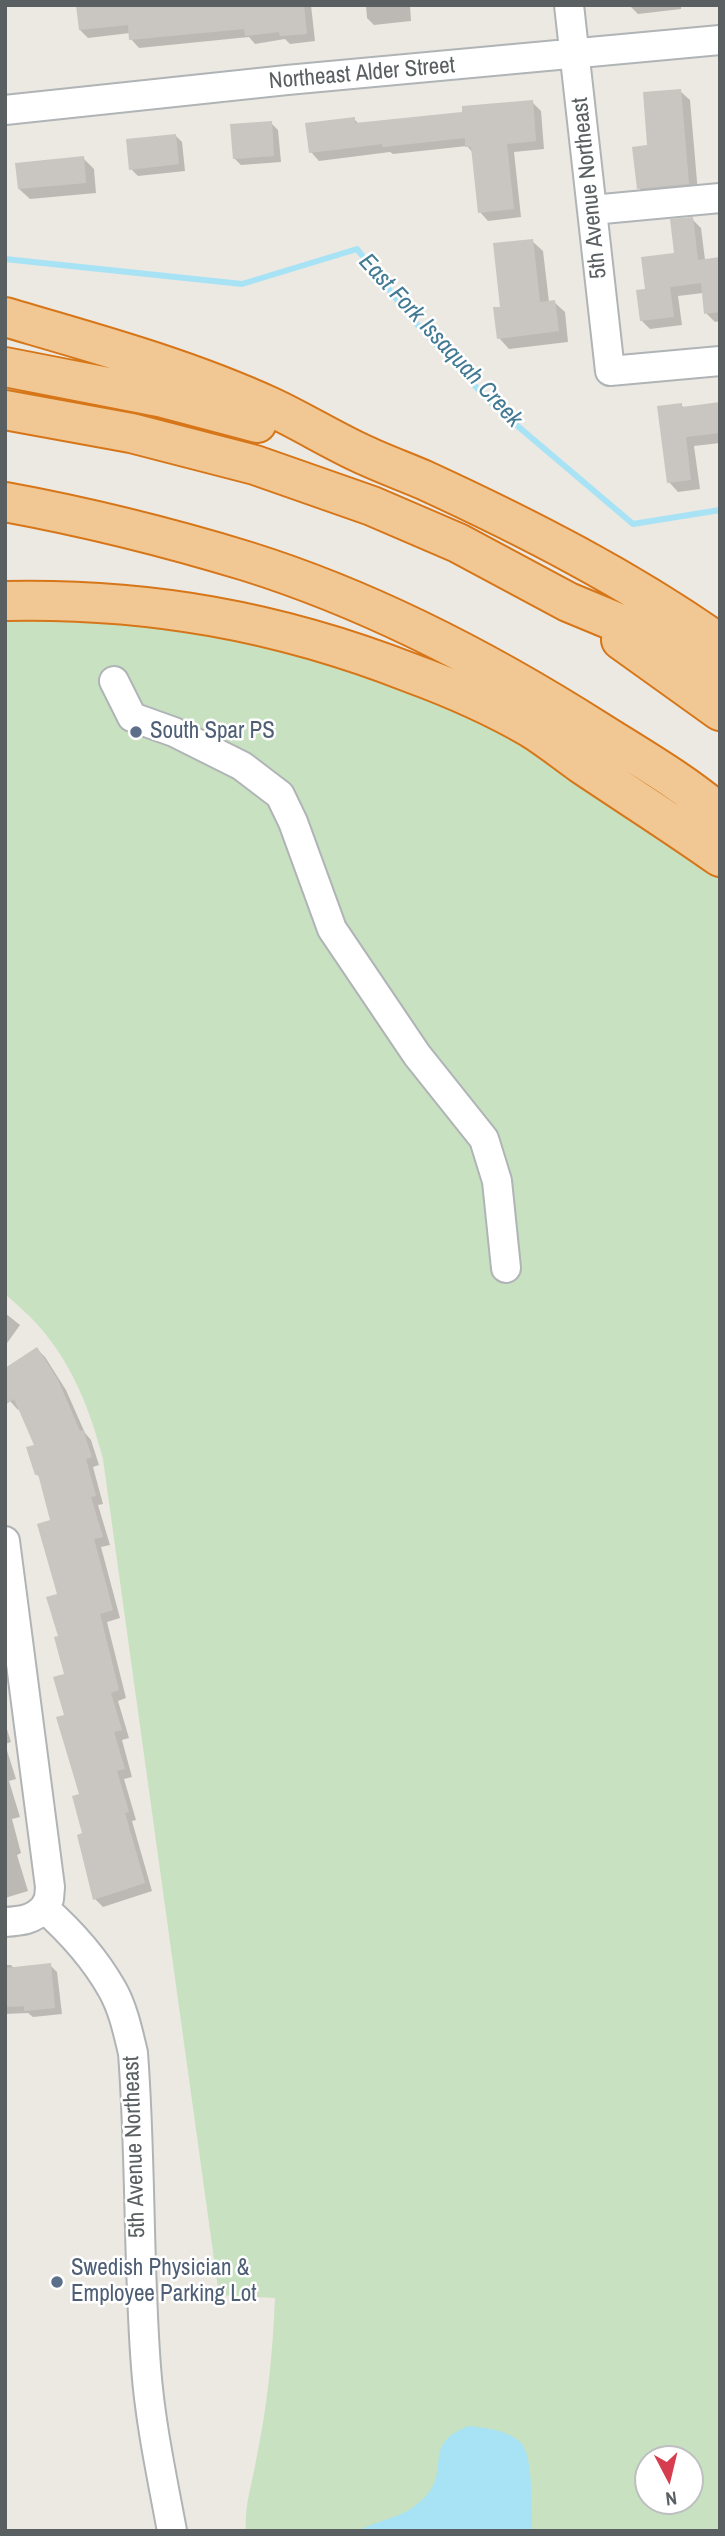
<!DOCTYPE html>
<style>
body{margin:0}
#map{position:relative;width:725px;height:2536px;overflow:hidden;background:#ece8e2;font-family:"Archivo Narrow",sans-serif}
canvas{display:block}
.frame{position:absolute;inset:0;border:7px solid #5a5f61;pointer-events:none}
.north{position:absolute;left:634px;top:2445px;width:70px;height:70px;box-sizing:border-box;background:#fff;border:2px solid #bdbfc0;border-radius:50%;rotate:173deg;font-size:19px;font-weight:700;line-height:28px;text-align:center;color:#5a5f61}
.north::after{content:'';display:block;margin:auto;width:24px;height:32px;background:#d63e4f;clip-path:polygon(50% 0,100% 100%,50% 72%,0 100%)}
</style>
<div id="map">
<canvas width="725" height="2536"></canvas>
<div class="frame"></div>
<div class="north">N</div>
</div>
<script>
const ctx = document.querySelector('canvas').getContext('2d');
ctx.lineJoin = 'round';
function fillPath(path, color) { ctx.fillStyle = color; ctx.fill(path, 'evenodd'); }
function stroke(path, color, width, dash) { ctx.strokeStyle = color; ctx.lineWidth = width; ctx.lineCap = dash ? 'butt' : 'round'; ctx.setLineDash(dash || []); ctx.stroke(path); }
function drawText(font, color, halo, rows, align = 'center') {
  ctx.font = font + ' "Archivo Narrow",sans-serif'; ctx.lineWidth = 5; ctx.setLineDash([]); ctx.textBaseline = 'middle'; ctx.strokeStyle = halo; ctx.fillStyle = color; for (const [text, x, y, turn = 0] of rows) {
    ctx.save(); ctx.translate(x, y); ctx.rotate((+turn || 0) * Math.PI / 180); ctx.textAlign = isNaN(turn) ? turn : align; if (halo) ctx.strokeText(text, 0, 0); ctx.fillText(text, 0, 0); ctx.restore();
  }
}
const green = new Path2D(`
 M5,619H89L241,637L450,701L720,857V2531H246C244,2506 252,2485 256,2461C267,2408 273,2353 275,2298L219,2295L103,1459C90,1409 72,1363 37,1324C27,1313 16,1304 5,1294ZM648,2459H690V2501H648Z`);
const water = new Path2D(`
 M469,2426C486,2428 508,2430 521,2443C534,2457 531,2511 532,2531H358C384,2517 403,2520 426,2496C451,2468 421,2444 469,2426Z`);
const shadow = new Path2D(`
 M78,5H311L315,41L290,44L285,39L255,44L249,37L139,48L131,39L130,33L88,38L80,30Z
 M366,5H410L411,21L374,25L367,18Z
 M629,5H681V9L638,14Z
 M680,91L690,100L698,193L648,198L639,188L649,147Z
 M532,102L541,111L544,149L514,152L521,217L488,221L480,212L473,153L467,146L393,154L390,152L319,161L311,152L354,119L359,124L464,113Z
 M271,123L278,130L281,162L241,165L234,158Z
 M175,135L182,142L185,171L138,176L131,169Z
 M83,158L94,169L96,193L30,199L19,189Z
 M692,219L701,228L705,260L720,259V321L715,322L706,313L703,293L678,296L682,325L650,329L641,320L647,290L676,255Z
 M532,241L543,251L549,302H554L565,312L568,342L509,349L499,338L502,308Z
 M720,404V443L694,446L700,489L678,492L669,482L681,405L685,408Z
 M5,1313L20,1325L5,1346Z
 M37,1349L45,1357L66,1390L85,1433L91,1440L99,1465L93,1467L103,1504L98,1505L110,1545L101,1547L120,1618L107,1622L126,1698L118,1701L129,1738L122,1740L132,1777L124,1779L136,1820L132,1821L152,1891L103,1907L95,1899L84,1835L82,1796L66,1716V1675L60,1637L52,1521L41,1478L36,1474V1446L20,1408L18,1410L10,1401Z
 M5,1723L11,1742L5,1744L16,1779L9,1781L20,1817L12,1819L21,1853L17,1855L28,1891L5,1898Z
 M5,1965H11L15,1969L50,1965L57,1972L62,2014L33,2017L28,2013L5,2014Z`);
const stream = new Path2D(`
 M5,259L242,284L357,249L413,320L494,406L633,524L720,510`);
const building = new Path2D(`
 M76,5H304L307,34L280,36L279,32L245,36L244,29L129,40L128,25L79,30Z
 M681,89L689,184L637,189L632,147L647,145L643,92Z
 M533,100L536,141L507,144L514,209L478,213L471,147H465V138L383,147L382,144L309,153L305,123L355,117V123L462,112V106Z
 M272,121L274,156L233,159L230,124Z
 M176,134L179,164L129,170L126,139Z
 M84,156L86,183L18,189L15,163Z
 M693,217L698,260L720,257V312L704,314L701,283L670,287L674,317L640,321L636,290L645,289L641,257L674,253L670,219Z
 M533,239L540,302L555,300L559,331L497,339L493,307H500L493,243Z
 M720,402V433L686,437L691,480L667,483L657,406L682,403V407Z
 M37,1347L58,1380L80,1431L83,1430L92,1457L86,1459L96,1496L91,1497L103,1537L94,1539L113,1610L100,1614L119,1690L111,1693L122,1730L114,1732L125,1769L117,1771L129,1812L125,1813L145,1883L93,1900L77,1835L82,1833L72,1796L79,1794L56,1717L64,1715L53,1677L64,1674L54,1637L58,1636L46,1597L57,1594L37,1524L50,1520L38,1474L35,1475L26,1447L34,1445L14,1399L5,1405V1368Z
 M51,1963L55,2008L24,2011V2006L5,2007V1968Z`);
const minor = new Path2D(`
 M569,5L610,371L720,361
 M5,110L287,80L720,40
 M592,210L720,198
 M114,681L132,717L174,732L242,766L280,795L293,822L332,929L417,1055L484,1139L497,1181L506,1268
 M5,1541L50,1887L49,1899L44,1908C70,1931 95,1959 112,1989C123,2008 128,2032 133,2053C141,2157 138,2263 146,2367C150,2422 162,2477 172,2531
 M5,1922C21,1921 33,1920 44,1908`);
const highway = new Path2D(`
 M5,317C94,343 186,368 271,407C301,421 330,439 360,453C381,463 403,471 424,480C526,527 628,579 720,644
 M5,367L159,397L257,423
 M5,410L131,433L255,465L372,506L458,543L568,602L679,648L720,674
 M5,502C87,517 167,537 246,561C371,600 488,661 598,731C639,757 683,782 720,814
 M5,601C148,598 278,621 411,673C452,688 493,706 531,728C549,739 566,753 583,765C629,796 675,825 720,857
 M621,640L720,711`);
const markers = [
 [136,732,7,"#5c6f8a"],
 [57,2282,7,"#5c6f8a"]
];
const streetNames = [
 ["Northeast Alder Street",362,74,-5],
 ["5th Avenue Northeast",590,188,-96],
 ["5th Avenue Northeast",135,2147,-92]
];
const serviceNames = [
 ["South Spar PS",150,732],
 ["Swedish Physician &",71,2269],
 ["Employee Parking Lot",71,2295]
];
const waterNames = [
 ["East Fork Issaquah Creek",440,341,47]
];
fillPath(green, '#c7e1c1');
fillPath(water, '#a8e3f5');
fillPath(shadow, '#0003');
stroke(stream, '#a8e3f5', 6);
fillPath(building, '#c9c5c1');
stroke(minor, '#b0b4b6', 32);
stroke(highway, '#d67618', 42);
stroke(minor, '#fff', 28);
stroke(highway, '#f1c894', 38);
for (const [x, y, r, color] of markers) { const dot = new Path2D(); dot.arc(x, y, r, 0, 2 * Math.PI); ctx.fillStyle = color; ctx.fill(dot); stroke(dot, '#fff', 2.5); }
drawText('23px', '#5a5f61', '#fff', streetNames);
drawText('23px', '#4e5e75', '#fff', serviceNames, 'left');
drawText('italic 24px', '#427a94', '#fff', waterNames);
</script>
